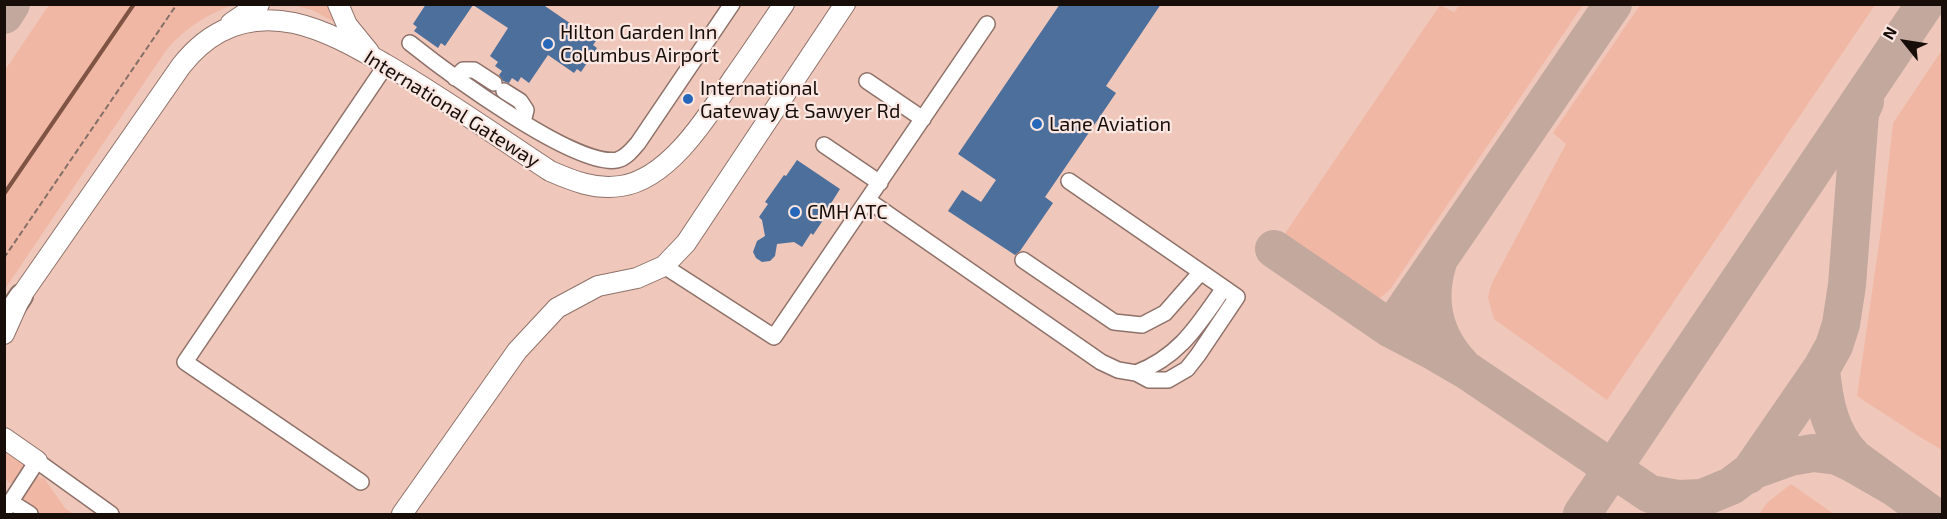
<!DOCTYPE html>
<style>
body{margin:0}
#map{position:relative;width:1947px;height:519px;overflow:hidden;background:#f7d7cc;font-family:"Exo 2",sans-serif}
canvas{display:block}
.frame{position:absolute;inset:0;border:6px solid #170d09;pointer-events:none}
.north{position:absolute;left:1875px;top:12px;width:60px;height:60px;-webkit-text-stroke:4px #fbe7e1;paint-order:stroke;rotate:300deg;font-size:16px;font-weight:700;line-height:24px;text-align:center;color:#170d09}
.north::after{content:'';display:block;margin:auto;width:21px;height:27px;background:#170d09;clip-path:polygon(50% 0,100% 100%,50% 72%,0 100%)}
</style>
<div id="map">
<canvas width="1947" height="519"></canvas>
<div class="frame"></div>
<div class="north">N</div>
</div>
<script>
const ctx = document.querySelector('canvas').getContext('2d');
ctx.lineJoin = 'round';
function fillPath(path, color) { ctx.fillStyle = color; ctx.fill(path, 'evenodd'); }
function stroke(path, color, width, dash) { ctx.strokeStyle = color; ctx.lineWidth = width; ctx.lineCap = dash ? 'butt' : 'round'; ctx.setLineDash(dash || []); ctx.stroke(path); }
function drawText(font, color, halo, rows, align = 'center') {
  ctx.font = font + ' "Exo 2",sans-serif'; ctx.lineWidth = 4.5; ctx.setLineDash([]); ctx.textBaseline = 'middle'; ctx.strokeStyle = halo; ctx.fillStyle = color; for (const [text, x, y, turn = 0] of rows) {
    ctx.save(); ctx.translate(x, y); ctx.rotate((+turn || 0) * Math.PI / 180); ctx.textAlign = isNaN(turn) ? turn : align; if (halo) ctx.strokeText(text, 0, 0); ctx.fillText(text, 0, 0); ctx.restore();
  }
}
const built = new Path2D(`
 M4,5H1942V514H5Z`);
const green = new Path2D(`
 M49,5H233C206,15 187,27 167,49L5,289V70Z
 M292,5H333L340,25L312,10Z
 M1440,5L1454,12L1460,5H1583L1391,288C1383,297 1377,302 1365,298L1283,243L1282,238Z
 M1640,5H1875L1607,400L1494,319L1488,298L1491,285L1566,144L1553,133Z
 M1942,50V450L1923,439L1857,396L1882,223L1893,123Z
 M4,452L24,465L14,482L10,483L5,479Z
 M38,477L44,478L65,508L73,514H41L22,501C24,491 28,480 38,477Z
 M1791,484L1834,514H1759L1768,502Z`);
const stream = new Path2D(`
 M4,194L134,4`);
const taxiway = new Path2D(`
 M4,15L11,4
 M1274,249L1391,329L1435,352L1466,370L1650,494L1678,499L1702,498L1731,486L1751,471L1790,457L1813,453L1837,456L1852,463L1892,486
 M1438,262C1426,300 1434,336 1461,365
 M1391,329L1613,4
 M1821,369C1824,402 1830,434 1854,458L1931,514
 M1748,475L1821,369L1834,346L1841,324L1847,285L1860,113L1865,102
 M1582,514L1925,4`);
const building = new Path2D(`
 M426,4H542L596,41L593,45L597,48L581,72L577,69L574,73L548,55L529,83L521,77L518,82L512,78L509,83L503,81L499,75L502,71L495,66L498,62L490,56L508,28L473,5L445,46L441,43L438,48L414,31L417,27L413,24Z
 M1060,4H1161L1106,86L1116,93L1045,197L1053,203L1020,251L1015,255L948,211L962,190L981,202L996,180L958,154Z
 M797,160L840,189L830,205L832,207L813,235L811,233L802,247L794,242L777,244L775,256L770,261L762,262L756,258L753,252L757,241L765,236L762,220L759,217L768,204L765,202L784,175L786,176Z`);
const path = new Path2D(`
 M4,258L177,4`);
const minor = new Path2D(`
 M410,43C445,71 575,168 617,160C626,158 633,149 638,143L732,4
 M455,78L463,70H474L494,83
 M867,81L923,119
 M504,91L520,101L526,110L523,122
 M824,145L880,183
 M1069,181L1201,272
 M869,201L1101,362L1118,370L1136,373L1149,380H1168L1187,369L1198,355L1237,297L1201,272L1165,313L1142,325L1114,322L1023,260
 M664,266L774,337L987,24
 M1136,373C1180,356 1198,325 1224,288
 M361,482L185,362L386,65
 M11,502L30,514
 M4,512L37,461L111,514`);
const major = new Path2D(`
 M338,4L347,25L369,52
 M231,23L259,4
 M4,334L21,296L181,66C209,30 247,13 294,23C326,30 357,48 385,64C442,97 495,135 550,171C573,181 595,190 621,186C670,179 709,114 734,77C751,53 767,29 784,4
 M4,438L37,461
 M402,514L517,351L557,308L598,286L637,278L664,266L686,243L845,4`);
const highway = new Path2D(`
 M4,321L21,296`);
const markers = [
 [548,44,6,"#2767b9"],
 [688,99,6,"#2767b9"],
 [1037,124,6,"#2767b9"],
 [795,212,6,"#2767b9"]
];
const poiNames = [
 ["Hilton Garden Inn",560,32],
 ["Columbus Airport",560,55],
 ["International",700,88],
 ["Gateway & Sawyer Rd",700,111],
 ["Lane Aviation",1049,124],
 ["CMH ATC",807,212]
];
const streetNames = [
 ["International Gateway",452,109,32]
];
fillPath(built, '#f0c8bb');
fillPath(green, '#f0b7a4');
stroke(stream, '#805444', 4);
stroke(taxiway, '#c3a89e', 38);
fillPath(building, '#4d6f9c');
stroke(minor, '#8e7269', 18);
stroke(major, '#8e7269', 22);
stroke(highway, '#8e7269', 26);
stroke(path, '#847068', 2, [6, 3]);
stroke(minor, '#fff', 15);
stroke(major, '#fff', 20);
stroke(highway, '#fff', 22);
for (const [x, y, r, color] of markers) { const dot = new Path2D(); dot.arc(x, y, r, 0, 2 * Math.PI); ctx.fillStyle = color; ctx.fill(dot); stroke(dot, '#fbe7e1', 2); }
drawText('20px', '#170d09', '#fbe7e1', poiNames, 'left');
drawText('20px', '#170d09', '#fbe7e1', streetNames);
</script>
